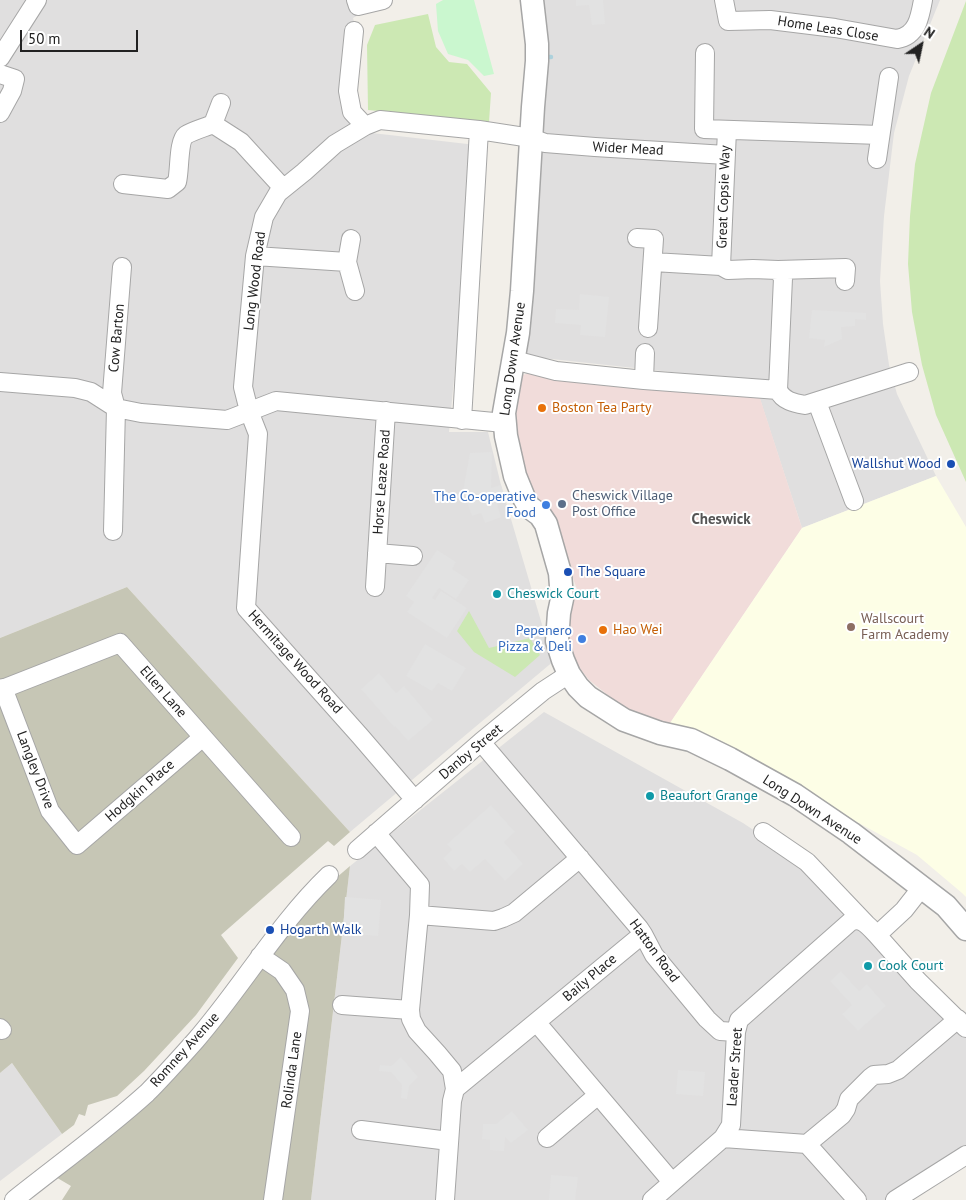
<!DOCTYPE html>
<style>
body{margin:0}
#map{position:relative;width:966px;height:1200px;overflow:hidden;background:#f2efe9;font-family:"PT Sans",sans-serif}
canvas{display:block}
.north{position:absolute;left:896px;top:20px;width:50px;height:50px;-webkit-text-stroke:4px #fff;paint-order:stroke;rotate:34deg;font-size:14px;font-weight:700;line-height:20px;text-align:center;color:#222}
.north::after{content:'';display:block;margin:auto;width:18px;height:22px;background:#222;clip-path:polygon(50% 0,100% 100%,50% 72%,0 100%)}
.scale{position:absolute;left:20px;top:30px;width:118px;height:22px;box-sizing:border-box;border:2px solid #222;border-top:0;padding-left:6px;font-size:15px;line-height:18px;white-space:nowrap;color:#222;-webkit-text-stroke:4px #fff;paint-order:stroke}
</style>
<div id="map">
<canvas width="966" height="1200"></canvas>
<div class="north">N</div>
<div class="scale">50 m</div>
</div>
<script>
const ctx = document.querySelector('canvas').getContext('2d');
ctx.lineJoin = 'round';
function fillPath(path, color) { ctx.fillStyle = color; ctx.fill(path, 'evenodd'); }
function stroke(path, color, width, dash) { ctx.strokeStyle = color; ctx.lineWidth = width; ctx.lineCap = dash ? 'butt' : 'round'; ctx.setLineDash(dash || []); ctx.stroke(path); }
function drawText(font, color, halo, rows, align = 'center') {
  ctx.font = font + ' "PT Sans",sans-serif'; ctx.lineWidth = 4; ctx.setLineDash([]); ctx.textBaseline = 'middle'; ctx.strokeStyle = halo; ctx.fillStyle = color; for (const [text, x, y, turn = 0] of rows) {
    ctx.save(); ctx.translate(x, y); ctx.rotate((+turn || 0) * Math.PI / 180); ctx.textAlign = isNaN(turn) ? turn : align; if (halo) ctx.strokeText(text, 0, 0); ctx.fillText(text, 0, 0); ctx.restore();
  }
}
const residential = new Path2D(`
 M0,0H384L353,18L360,42L355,100L372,133L476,145L449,432H488L501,485L543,628L555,660L350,832L127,587L0,638Z
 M542,0H940L909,76L894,133L884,216L880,281L883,324L889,365L897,394L936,476L802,528L754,381L524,356Z
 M544,712L743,823L810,868L966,1034V1150L890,1200H311L350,866Z
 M12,1063L62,1134L0,1181V1073Z`);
const commercial = new Path2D(`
 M530,373L758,392L802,528L668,726L634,716L589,680L568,653L567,623L577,589L550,517L521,483L511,444L519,376Z`);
const education = new Path2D(`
 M936,476L966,527V897L962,893L917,855L857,822L743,753L714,737L685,728L668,726L802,528Z`);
const construction = new Path2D(`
 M127,587L350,832L334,846L328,841L221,935L238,958L196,1015L144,1071L117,1096L88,1105L85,1116L79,1114L74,1125L62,1134L12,1063L0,1073V638Z
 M350,866L311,1200H62L71,1186L54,1176L75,1161L275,948L329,884Z`);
const grass = new Path2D(`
 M966,1V482L936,415L922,365L912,312L908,264L910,216L915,164L931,93Z
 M428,14L436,47L449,62L467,64L491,93L489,122L368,110L367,45L375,25Z
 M469,611L489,648L530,638L540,655L515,677L474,652L457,631Z`);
const park = new Path2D(`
 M443,0H474L494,74L484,76L468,60L448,54L438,31L436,4Z`);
const parking = new Path2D(`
 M576,0H603L605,24L592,25L589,5L576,6Z
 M580,294L609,297L605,337L580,335L581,325L555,323L556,309L579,310Z
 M812,310L866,313V320L855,319V326L841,327L842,339L824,347L825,340L809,338Z
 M492,452L491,488L501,485L506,501L497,504L501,517L485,523L481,513L472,516L463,491L470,453Z
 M437,550L456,562L452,569L469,580L456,599L439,588L432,598L435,600L441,591L467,608L447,638L407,612L414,602L406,596Z
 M425,644L466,668L452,691L438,683L432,691L406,676Z
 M379,673L396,693L404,686L433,720L408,741L395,726L394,727L361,689Z
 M491,805L515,832L504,842L523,864L505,881L485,859L470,872L462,864L454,871L443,858L452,850L447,844Z
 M345,897L381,900L378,936L343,933Z
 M841,971L859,991L867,984L886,1006L858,1031L842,1014L852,1005L830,981Z
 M401,1057L418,1077L409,1086L407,1099L401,1098L402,1085L391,1072L379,1071L380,1065L391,1066Z
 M678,1070L705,1072L703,1096L676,1094Z
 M512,1111L528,1130L511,1143L505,1137L504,1151L490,1150V1140L482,1139L483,1124H496Z
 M551,1175L578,1177L575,1200H549Z`);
const stream = new Path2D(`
 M549,57H551`);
const minor = new Path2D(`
 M356,0L358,6L383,0
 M724,0L728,21L770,20L835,28L897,39C917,36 920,17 923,0
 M354,31L348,91L352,112L365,126
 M705,53L704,129L880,135
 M0,58L37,0
 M0,74L15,79L12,91L0,113
 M213,124L241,142L283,188
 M727,130L721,266L728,270L753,269L778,270L783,278L778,390
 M877,159L889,77
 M123,184L168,189L177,182C180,171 178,141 186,135C192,131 206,127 213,124L221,103
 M637,238L654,239L648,328
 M351,239L347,262L355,291
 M255,256L347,262
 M653,262L721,266
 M778,270L846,268L845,281
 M514,360L556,371L644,380L778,390C783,401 794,403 805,405L909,372
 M644,380L645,353
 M0,382L75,388L91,392L116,408L141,413L227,420L276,401L504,423
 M817,402L854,501
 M462,420L479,130
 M113,531L116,408L112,393L122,267
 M377,553L413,556
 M375,587L386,411
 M3,688L50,811L77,845L203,737
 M0,690L120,643L291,837
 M481,742L639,928L643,934L654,955L707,1019L720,1031L736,1032
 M415,800L360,736L246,608L258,434L249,411L243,387L255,256L264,217L278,193L304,172L335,144L365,126L380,120L479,130L531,138L545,143L595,147L726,155
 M763,832L807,862L866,924
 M376,833L420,885L419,915L410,1010L411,1019L417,1031L437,1053L452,1071L455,1089L452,1101L445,1200
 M357,850L481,742L543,691L569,674
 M922,887L904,910L877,935L918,981L966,1028
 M419,915L494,921L503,918L514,913L580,858
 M260,956L282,971L295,990L300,1011L273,1200
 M342,1005L410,1010
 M537,1023L672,1182
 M0,1028L2,1030
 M455,1089L643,934
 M361,1130L449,1141
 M547,1138L598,1095
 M723,1138L807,1144L857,1200
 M807,1144L842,1115L846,1109L849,1099L870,1078L874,1075L888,1074L898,1070L958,1019
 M14,1200C58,1165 105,1131 147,1093C164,1076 180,1058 196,1040C242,987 278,924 329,875
 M652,1200L723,1138L731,1125L736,1032L739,1020L850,922C862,916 869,927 877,935
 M895,1200L966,1155`);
const tertiary = new Path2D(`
 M532,0L537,44V61L533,107L522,291L518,333L504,413L506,436L515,476L524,498L529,507L540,515L546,524L560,573L562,599L559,613L557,641L563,660L569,674L578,687L588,697L624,720L660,733L691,740L730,759L795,795L851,833L946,906L966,929`);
const markers = [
 [542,408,5,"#e8710a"],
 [951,464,5,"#1a4fb4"],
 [562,504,5,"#5c6f8a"],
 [546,505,5,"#3f7fe0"],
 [568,572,5,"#1a4fb4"],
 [497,594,5,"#0f9aa8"],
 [851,627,5,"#8d6e63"],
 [603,630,5,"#e8710a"],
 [582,639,5,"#3f7fe0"],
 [650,796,5,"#0f9aa8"],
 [270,930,5,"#1a4fb4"],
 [868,966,5,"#0f9aa8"]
];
const streetNames = [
 ["Home Leas Close",828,29,9],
 ["Wider Mead",628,149,3],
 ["Great Copsie Way",724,197,-88],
 ["Long Wood Road",255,281,-83],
 ["Cow Barton",117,338,-85],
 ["Long Down Avenue",513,359,-82],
 ["Horse Leaze Road",382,482,-86],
 ["Hermitage Wood Road",295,662,48],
 ["Ellen Lane",163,692,49],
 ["Danby Street",471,752,-40],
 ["Langley Drive",35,770,69],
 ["Hodgkin Place",140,791,-41],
 ["Long Down Avenue",812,810,33],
 ["Hatton Road",654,951,54],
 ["Baily Place",590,978,-40],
 ["Romney Avenue",185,1050,-48],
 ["Leader Street",735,1067,-86],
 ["Rolinda Lane",292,1070,-82]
];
const foodNames = [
 ["Boston Tea Party",552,408],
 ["Hao Wei",613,630]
];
const transitNames = [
 ["Wallshut Wood",941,464,"right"],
 ["The Square",578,572],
 ["Hogarth Walk",280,930]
];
const serviceNames = [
 ["Cheswick Village",572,496],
 ["Post Office",572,512]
];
const shopNames = [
 ["The Co-operative",536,497],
 ["Food",536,513],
 ["Pepenero",572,631],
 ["Pizza & Deli",572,647]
];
const cultureNames = [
 ["Cheswick Court",507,594],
 ["Beaufort Grange",660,796],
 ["Cook Court",878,966]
];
const educationNames = [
 ["Wallscourt",861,619],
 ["Farm Academy",861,635]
];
const neighbourhoodNames = [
 ["Cheswick",721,520]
];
fillPath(residential, '#e0dfdf');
fillPath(commercial, '#f1dcda');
fillPath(education, '#fdfee6');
fillPath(construction, '#c6c6b5');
fillPath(grass, '#cce8b3');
fillPath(park, '#caf7cf');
fillPath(parking, '#e2e2e2');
stroke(stream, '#add1dc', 4.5);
stroke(minor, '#a6a6a6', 20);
stroke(tertiary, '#a6a6a6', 25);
stroke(minor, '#fff', 18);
stroke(tertiary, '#fff', 22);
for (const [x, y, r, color] of markers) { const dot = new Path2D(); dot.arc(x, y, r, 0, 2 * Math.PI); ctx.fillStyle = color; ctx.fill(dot); stroke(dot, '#fff', 2); }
drawText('14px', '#222', '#fff', streetNames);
drawText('14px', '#c56008', '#fff', foodNames, 'left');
drawText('14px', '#164399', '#fff', transitNames, 'left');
drawText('14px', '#4e5e75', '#fff', serviceNames, 'left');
drawText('14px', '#366cbe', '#fff', shopNames, 'right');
drawText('14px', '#0d838f', '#fff', cultureNames, 'left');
drawText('14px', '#785e54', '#fff', educationNames, 'left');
drawText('bold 15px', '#555', '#fff', neighbourhoodNames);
</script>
